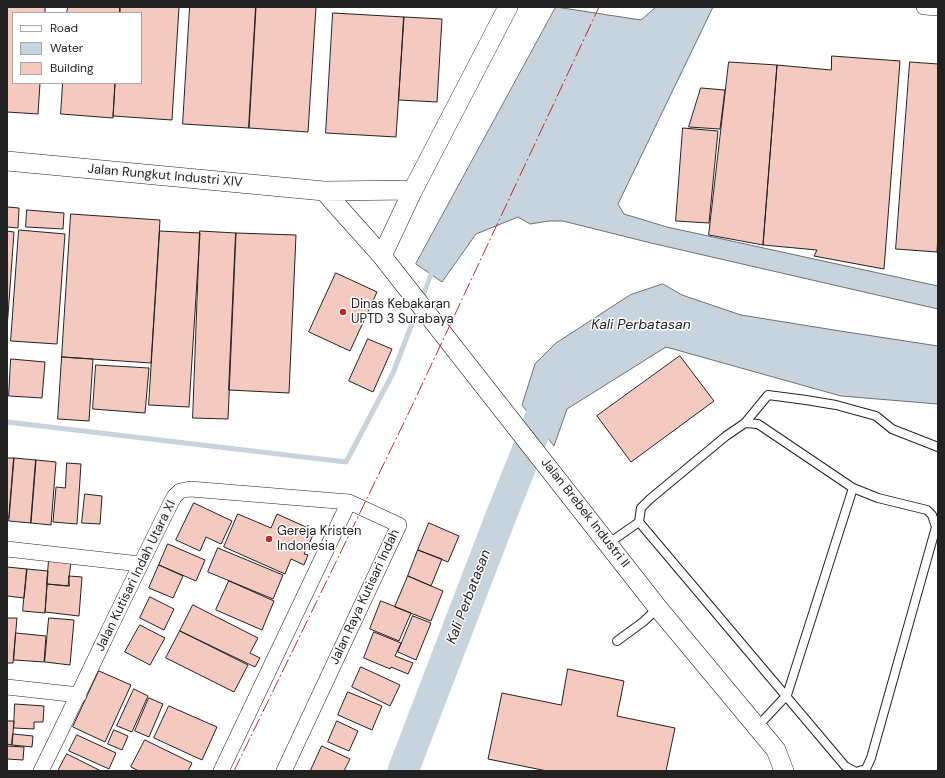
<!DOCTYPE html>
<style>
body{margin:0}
#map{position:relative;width:945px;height:778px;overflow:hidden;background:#fff;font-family:"DM Sans",sans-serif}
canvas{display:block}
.frame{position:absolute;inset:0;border:8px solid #222;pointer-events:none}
.legend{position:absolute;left:12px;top:12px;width:130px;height:72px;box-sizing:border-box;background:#fff;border:1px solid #a7a7a7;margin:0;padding:5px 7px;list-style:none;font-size:12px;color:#222}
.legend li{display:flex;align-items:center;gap:8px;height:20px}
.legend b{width:20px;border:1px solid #a7a7a7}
</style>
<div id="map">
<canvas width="945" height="778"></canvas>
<div class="frame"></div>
<ul class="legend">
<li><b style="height:5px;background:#fff"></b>Road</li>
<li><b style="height:11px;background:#c7d3dd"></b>Water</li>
<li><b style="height:11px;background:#f3c9c0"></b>Building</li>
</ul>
</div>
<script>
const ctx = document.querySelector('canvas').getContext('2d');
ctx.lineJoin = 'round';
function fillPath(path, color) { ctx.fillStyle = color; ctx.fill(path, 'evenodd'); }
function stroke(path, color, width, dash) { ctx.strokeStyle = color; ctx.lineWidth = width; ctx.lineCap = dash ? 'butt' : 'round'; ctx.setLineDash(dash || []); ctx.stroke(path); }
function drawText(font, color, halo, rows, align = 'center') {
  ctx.font = font + ' "DM Sans",sans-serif'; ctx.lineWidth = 3; ctx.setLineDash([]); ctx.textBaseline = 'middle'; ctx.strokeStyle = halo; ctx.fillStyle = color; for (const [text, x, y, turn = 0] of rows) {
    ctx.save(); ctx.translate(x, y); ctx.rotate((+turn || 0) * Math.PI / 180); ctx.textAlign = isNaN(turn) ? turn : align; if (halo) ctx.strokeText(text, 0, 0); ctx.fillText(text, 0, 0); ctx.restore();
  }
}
const water = new Path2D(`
 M556,7L641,20L656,7H713L618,204L624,214L667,227L938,286V309L651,243L563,221H549L530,224L518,217L476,234L442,282L416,264Z
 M663,284L682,295L741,315L840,331L938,346V404L841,396L666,347L567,409L554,446L522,405L535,364L556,343L630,295Z`);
const stream = new Path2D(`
 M422,299L431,274L434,269
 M7,422L346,462L393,373L418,308`);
const river = new Path2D(`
 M403,771L501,516L553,386`);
const building = new Path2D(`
 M7,7H45V13H13V83H40L38,114L7,112Z
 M68,7H120V13H67Z
 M120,7H179L172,120L113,116L115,83H141V13H120Z
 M190,7H256L249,128L183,124Z
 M256,7H316L308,132L249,128Z
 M333,13L404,17L396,137L326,133Z
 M404,17L442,19L437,102L399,100Z
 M832,56L900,61L884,269L814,256L817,250L763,245L777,65L831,70Z
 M729,62L777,65L763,245L709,235Z
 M910,62L938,64V234L937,252L896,249Z
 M63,83H115L113,118L61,114Z
 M701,88L725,90L720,129L689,127Z
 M683,128L718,131L709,223L676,221Z
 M7,207L19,208L18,228L7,227Z
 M27,210L64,213L63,229L26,227Z
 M71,214L160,220L151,363L62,357Z
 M19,230L65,234L57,344L11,341Z
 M7,231L14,232L7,329Z
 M160,231L200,233L189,407L149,405Z
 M200,231L236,233L228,419L193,418Z
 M236,233L296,235L289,393L229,390Z
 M336,273L377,292L350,351L309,332Z
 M368,339L392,349L373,392L349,381Z
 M680,356L714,401L631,462L597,416Z
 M62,357L93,359L89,421L58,419Z
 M11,359L45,362L42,398L9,396Z
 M96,365L149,368L145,413L93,409Z
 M7,458H14L9,518L7,517Z
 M14,458L36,460L31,523L9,521Z
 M36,460L56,462L51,525L31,523Z
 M67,463L81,464L77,524L53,522L56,487L65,488Z
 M85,494L102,496L100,524L82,523Z
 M194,503L232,521L221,544L206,537L200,551L176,540Z
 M238,514L271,528L277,514L315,531L304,554L308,555L304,565L291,559L285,574L224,547Z
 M429,523L459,536L448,562L418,550Z
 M168,544L205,560L196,581L159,565Z
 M218,548L283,575L273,599L208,572Z
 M418,550L442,559L431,586L408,576Z
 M49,560L71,562L68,586L47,584Z
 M159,565L183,576L173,598L149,588Z
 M7,567L27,569L24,598L7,596Z
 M27,569L48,571L45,613L23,611Z
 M69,576L82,577L79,616L45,612L47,584L69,586Z
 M408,576L443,591L431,621L395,607Z
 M229,581L274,601L262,630L216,610Z
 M150,597L174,609L164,630L140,618Z
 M381,601L411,613L399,641L370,629Z
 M193,605L258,638L250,653L260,658L255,667L180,631Z
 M413,616L431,623L416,660L398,652Z
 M7,618H17L13,663H7Z
 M49,618L74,620L70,665L45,662Z
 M140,625L165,638L150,665L125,652Z
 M180,631L248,665L234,692L166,658Z
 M374,632L401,643L395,656L413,663L408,674L391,667L390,669L364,658Z
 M16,633L46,636L44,662L14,660Z
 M361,667L400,685L390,706L352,687Z
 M568,669L624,681L617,716L675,728L666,771H547L488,759L502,693L561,705Z
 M99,671L131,685L105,742L73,727Z
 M134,689L148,696L132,732L117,726Z
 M348,692L382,706L372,730L338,715Z
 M149,698L163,704L149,737L135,731Z
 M15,704L44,706L43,722H34V729L14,728Z
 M169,706L217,727L202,760L154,738Z
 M7,721H14L12,745L7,744Z
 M337,721L358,731L349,751L328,742Z
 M114,730L128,736L122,750L108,744Z
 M13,734L33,736L32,747L12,745Z
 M77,735L116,753L109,769L69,751Z
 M145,740L192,763L188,771H139L131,767Z
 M7,746L24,747L23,760L7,759Z
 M322,746L350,759L344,771H314L311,770Z
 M67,754L101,771H58Z`);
const service = new Path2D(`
 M745,423L768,395L806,400L836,405L876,416L892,429L938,447
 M853,488L878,498L927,510L932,515L936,527L871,758L866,769L859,771
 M639,522L641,508L650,499L726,436L745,423L758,424L853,488L787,695L757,727
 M609,543L639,522L845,766L854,771
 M617,641L643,622L658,608`);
const minor = new Path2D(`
 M924,7L938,8
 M7,549L140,564
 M7,687L79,695
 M41,771C86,680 128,588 174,497L180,491L190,489L349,502L399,525L284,771
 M221,771L349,502`);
const tertiary = new Path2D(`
 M7,161L324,191L413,190
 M324,191L382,256L658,608L776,750L784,771
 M382,256L413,190L508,7`);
const power = new Path2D(`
 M234,771L412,406L599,7`);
const markers = [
 [343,312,4,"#c62828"],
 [269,539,4,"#c62828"]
];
const streetNames = [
 ["Jalan Rungkut Industri XIV",165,176,5],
 ["Jalan Brebek Industri II",585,513,52],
 ["Jalan Kutisari Indah Utara XI",136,576,-64],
 ["Jalan Raya Kutisari Indah",365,597,-65]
];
const poiNames = [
 ["Dinas Kebakaran",351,305],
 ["UPTD 3 Surabaya",351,320],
 ["Gereja Kristen",277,532],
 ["Indonesia",277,547]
];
const waterNames = [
 ["Kali Perbatasan",641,325],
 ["Kali Perbatasan",469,597,-69]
];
fillPath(water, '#c7d3dd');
stroke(water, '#6f6f6f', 1);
stroke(stream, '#c7d3dd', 5);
stroke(river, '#c7d3dd', 31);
fillPath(building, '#f3c9c0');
stroke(building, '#222', 1);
stroke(service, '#222', 10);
stroke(minor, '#222', 16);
stroke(tertiary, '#222', 20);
stroke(service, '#fff', 8);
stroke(minor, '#fff', 15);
stroke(tertiary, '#fff', 19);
stroke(power, '#c62828', 1, [14, 3, 2, 3]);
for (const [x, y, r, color] of markers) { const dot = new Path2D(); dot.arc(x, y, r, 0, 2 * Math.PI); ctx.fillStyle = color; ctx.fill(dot); stroke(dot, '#fff', 1.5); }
drawText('13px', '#222', '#fff', streetNames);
drawText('13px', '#222', '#fff', poiNames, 'left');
drawText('italic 14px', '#222', '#fff', waterNames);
</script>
